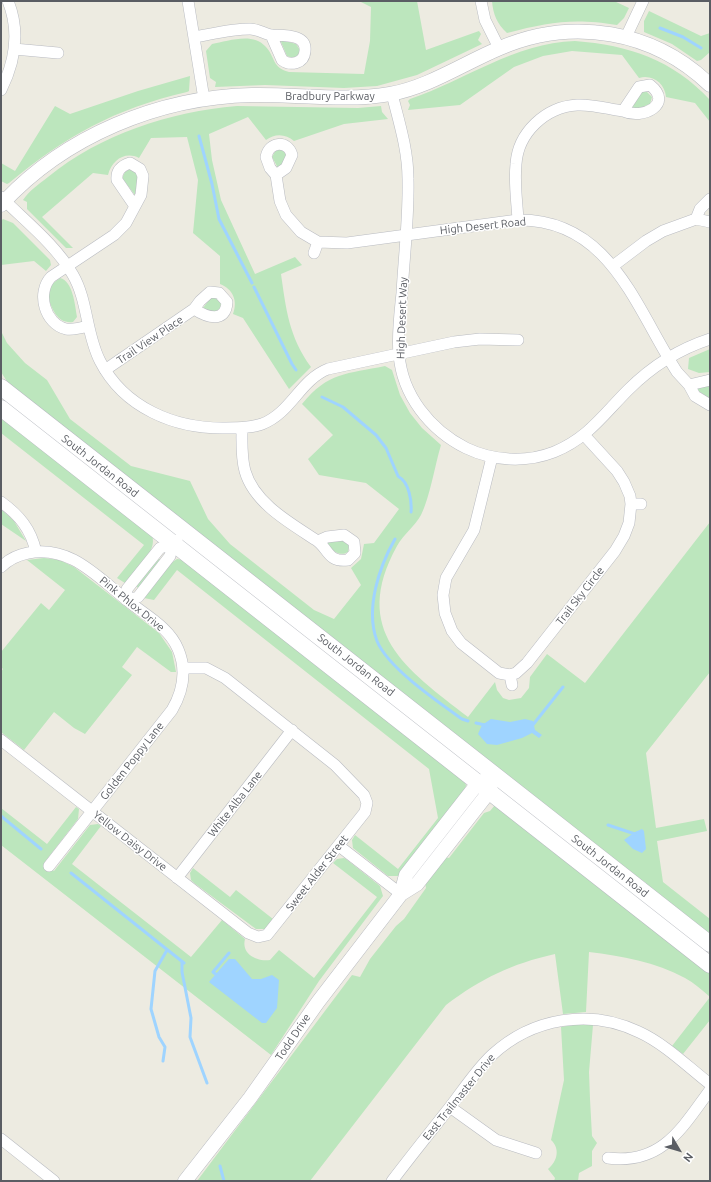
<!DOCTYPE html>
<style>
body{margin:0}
#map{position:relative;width:711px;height:1182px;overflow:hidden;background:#edebe1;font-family:Ubuntu,sans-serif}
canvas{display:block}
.frame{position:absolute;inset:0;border:2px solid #5a5d63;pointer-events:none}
.north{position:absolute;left:659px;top:1130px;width:40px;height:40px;-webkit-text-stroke:3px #fff;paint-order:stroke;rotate:128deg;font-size:11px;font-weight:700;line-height:16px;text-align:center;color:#5a5d63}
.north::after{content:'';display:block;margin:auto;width:14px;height:18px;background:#5a5d63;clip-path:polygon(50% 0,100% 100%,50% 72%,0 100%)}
</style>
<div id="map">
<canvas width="711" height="1182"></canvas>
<div class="frame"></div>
<div class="north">N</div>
</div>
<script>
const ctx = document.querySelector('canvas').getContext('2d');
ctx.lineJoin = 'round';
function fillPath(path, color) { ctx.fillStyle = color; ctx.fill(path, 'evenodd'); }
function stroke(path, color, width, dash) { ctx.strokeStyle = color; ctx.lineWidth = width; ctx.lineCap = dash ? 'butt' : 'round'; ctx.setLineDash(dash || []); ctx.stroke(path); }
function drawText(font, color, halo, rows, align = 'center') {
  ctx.font = font + ' Ubuntu,sans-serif'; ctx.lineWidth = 3; ctx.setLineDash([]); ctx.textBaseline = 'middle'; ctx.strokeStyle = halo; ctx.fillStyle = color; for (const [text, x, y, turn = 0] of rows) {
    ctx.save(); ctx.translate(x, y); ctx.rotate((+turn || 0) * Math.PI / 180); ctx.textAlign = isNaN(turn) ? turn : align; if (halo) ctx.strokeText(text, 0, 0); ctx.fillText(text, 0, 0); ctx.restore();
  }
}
const green = new Path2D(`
 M359,1H417L426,50L479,31L481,34L478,40L482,44L417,75L377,86L344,88L265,85L215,87L216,82L210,78L206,51L212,44C227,41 253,32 265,46C276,57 271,67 289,72L364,74L370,41L371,7Z
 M492,1H614L629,8L624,18L617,25C573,18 550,22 507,33C497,24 493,14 492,1Z
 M649,11L701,36L710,33V52L701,60L697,61L672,44L644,32V21Z
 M282,40L296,44L300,50L298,56L293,58L287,56L281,42Z
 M575,41C629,45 673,60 710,100V122L695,103L666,97C665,83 652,74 639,78L622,55L572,51L543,56L514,67L460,105L408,110L410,105L408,101L410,99C466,80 514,43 575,41Z
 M190,76L189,91L187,92C114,109 66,136 9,183L7,184L1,181V163L15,171L55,106L70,114L138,91Z
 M646,91L652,97L650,104L637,109L632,108L640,92Z
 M237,106L358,108L381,106L382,112L388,119L344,124L294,141C286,134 275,133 266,140L248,117L209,134L212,160L221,200L255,274L295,257L302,265L281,274C286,309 289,337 311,367L289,389L243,318L233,314C238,301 233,289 220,284V256L193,233L198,180L187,137L151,138L139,158C125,151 112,160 108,175L93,173L42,217L73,248H66L27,209V202L23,200C29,191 39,184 48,177C101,134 169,112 237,106Z
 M276,150H283L287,154L286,160L278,168L272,157Z
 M130,169L136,172L138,177L135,195L122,178L125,172Z
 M3,219L13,223L50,260L51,265L46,271L34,261L1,265V221Z
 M60,278C73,281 75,305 77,317L73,322C58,324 52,310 48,297L52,284Z
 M211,297H216L221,303L220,309L214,312L203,308Z
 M1,331L7,343L25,363L47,380L70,419L131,466L190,481L208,519L230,544L314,610L334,619L361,585L351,568L361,559L364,544L374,543L399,509L366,483L319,475L308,459L333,435L302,404C328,372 347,374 385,366L392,370L400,395L410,413L422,428L441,445C435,465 430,497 421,515C415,526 403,535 397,546C350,631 406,669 468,717L495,682L497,690L503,698L509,700L521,698L529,688L530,677L547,654L585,683L710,522V672L646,753L656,828L704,819L707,831L657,841L663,882L710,919V936L645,885L646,883L642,880L641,881L8,383L1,372Z
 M710,349V372L699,373L688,369L689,358Z
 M710,386V399L697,390V387Z
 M1,416L152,535C158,552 135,570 125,583L117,578L144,545L1,433Z
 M1,509L14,521L26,541L1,524Z
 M341,540L349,545L348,552C340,557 333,551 327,545V542Z
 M44,558L60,560L74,567L159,633L172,652L176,672H171L137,647L122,667L132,675L85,734L74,728L54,712L24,750L1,732V672L3,669L1,667V652L41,603L49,610L65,590L27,560Z
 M159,559L161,560L138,588L136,586L152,566Z
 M177,559L184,560L463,779L466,785L465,792L399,876H388L353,848L352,840L355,835L398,869L438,818L429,769L177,570L154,600L144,598L171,563Z
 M495,805L710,971V997C702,990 694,983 685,978C656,962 621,956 589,952L586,1012L563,1014L555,954C511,964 482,978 446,1005L310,1181H197L352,975L360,977L370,959L396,926L404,919L426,888L425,882L444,857L449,858L484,813L490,811Z
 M76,807L79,809L78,819L44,863L54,871L90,825L98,824L101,826L72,864L191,957L222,920L245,939C241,954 257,962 270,960L279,950L314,978L377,897L333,863L337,859L344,858L346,859L380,886L383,896L319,981L271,1055L1,845V808L47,844Z
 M193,868L230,897L236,890L273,919L266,929H256L194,883L191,880L190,873Z
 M710,997V1020L683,1054L672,1046Z
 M578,1024L593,1025L589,1072L590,1099L592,1136L597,1143L592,1151V1166L579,1173L578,1181H554L555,1178L548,1169C558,1161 560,1148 551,1140L564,1080L561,1027Z`);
const water = new Path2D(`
 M491,719L510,722L525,719L533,721L535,730L542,735L539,738L532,733L522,738L497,745L487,744L478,734L482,725Z
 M642,829L644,831L646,849L642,853L633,849L624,840L635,832Z
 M229,959H235L252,979H261L272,975L279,980L277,1008L266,1023H262L209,982Z`);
const stream = new Path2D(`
 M660,28L683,37L701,48
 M199,136L212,184L219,219L252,283
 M254,287L292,364L296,370
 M322,397L343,407L376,435L386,448L398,476
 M399,477C409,482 412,502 411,512
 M395,539C379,567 365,609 377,641C388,668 438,702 462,719L468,721
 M476,723L485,725
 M532,726L563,687
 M1,816L41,849
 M608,825L635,834
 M71,873L184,963
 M182,962V972L191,1018L190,1037L207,1083
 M218,976L213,972L229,953
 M163,1061L165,1047L159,1037L151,1009L155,971L167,950
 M220,1166L224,1181`);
const minor = new Path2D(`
 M188,1L204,99
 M481,1L485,20L499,48
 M194,37C212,34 231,29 250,29C257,29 263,33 271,35C281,36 307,33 305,51C304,64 290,66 282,60L271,35
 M626,37L643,1
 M14,49L58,53
 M1,90C15,62 20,31 8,1
 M392,94C399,122 408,150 408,179C409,217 404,256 402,293C400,313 397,334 399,354C402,395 430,430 466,448C493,461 526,463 554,452C588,438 603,415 628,390C651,367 679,349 710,339
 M276,175L286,168L292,155C288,140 269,141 266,157L270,168L276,175L280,201L286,215L301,232L318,242L347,243L518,220C610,219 635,307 677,372L689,385L695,396L710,405
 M1,197C25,221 56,245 73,275C88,301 86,334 100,361C124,408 175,429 226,428C238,428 251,428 262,424C291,413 300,380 328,369L454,342L480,339L518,340
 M696,219L700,209L710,199
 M518,220C517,202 514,183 516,164C518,133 545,107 577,105C592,104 608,109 623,111C643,120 674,104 650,85L639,87L623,111
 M314,253L318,242
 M613,266L646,241L663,231L696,219L710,222
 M88,326C81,328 73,330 66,329C45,324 36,293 51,277L114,235L126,223L141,195L143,176L140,169L130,163C121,166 116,171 117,180L134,205
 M105,370L194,309L200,301L210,292L219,293L227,302C226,324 206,317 194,309
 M689,385L710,380
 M242,428C242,442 241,457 245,471C254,503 290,523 316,540C328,547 327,563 348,560L355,553L354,542L344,535L327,537L318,541
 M492,457L474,530L446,578L443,595L445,613L452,631L461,643L499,673L510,675L516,673L527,663L615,551L624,536L629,523L631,504L630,496L624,482L617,471L585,436
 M1,502C19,515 31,529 36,552
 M631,504H641
 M173,544L160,548L127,589L126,600L138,597L170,556L173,544L177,540
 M1,567C8,560 18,555 28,553C71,545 97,577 128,601C145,615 169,627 178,649C187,670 183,691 172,710L49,866
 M510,675L512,685
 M1,740L248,933L258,937L267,935L365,812L367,803L364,795L335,765L225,678L206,668H183
 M339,846L401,894
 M177,878L292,730
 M450,1107L496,1140L536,1153
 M1,1139L54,1181
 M608,1158C662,1165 682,1128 710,1090
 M392,1181C411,1156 431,1131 450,1107C464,1089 476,1070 492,1055C532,1018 590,1008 639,1032C665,1044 687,1066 710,1084`);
const tertiary = new Path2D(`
 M1,205C64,136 159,97 252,95C298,94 344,102 390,94C429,87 464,63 500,48C572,17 653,30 710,85
 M401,894L406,875L478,783L489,778
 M185,1181L250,1098L318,1002L401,894L417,884L489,792L492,781`);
const secondary = new Path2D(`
 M1,387L710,944
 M1,408L710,965`);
const streetNames = [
 ["Bradbury Parkway",330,96],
 ["High Desert Road",483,226,-6],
 ["High Desert Way",402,318,-88],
 ["Trail View Place",150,340,-34],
 ["South Jordan Road",100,466,38],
 ["Trail Sky Circle",580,596,-52],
 ["Pink Phlox Drive",132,604,39],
 ["South Jordan Road",356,665,38],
 ["Golden Poppy Lane",132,761,-52],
 ["White Alba Lane",235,804,-52],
 ["Yellow Daisy Drive",130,841,38],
 ["South Jordan Road",610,866,38],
 ["Sweet Alder Street",317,873,-52],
 ["Todd Drive",293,1037,-56],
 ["East Trailmaster Drive",459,1097,-51]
];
fillPath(green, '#bce6bd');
fillPath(water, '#9fd4ff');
stroke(stream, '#9fd4ff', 3);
stroke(minor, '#b9bbc1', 12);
stroke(tertiary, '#b9bbc1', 15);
stroke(secondary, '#b7bac0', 17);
stroke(minor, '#fff', 11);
stroke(tertiary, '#fff', 14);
stroke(secondary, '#fff', 16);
drawText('11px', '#5a5d63', '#fff', streetNames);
</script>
